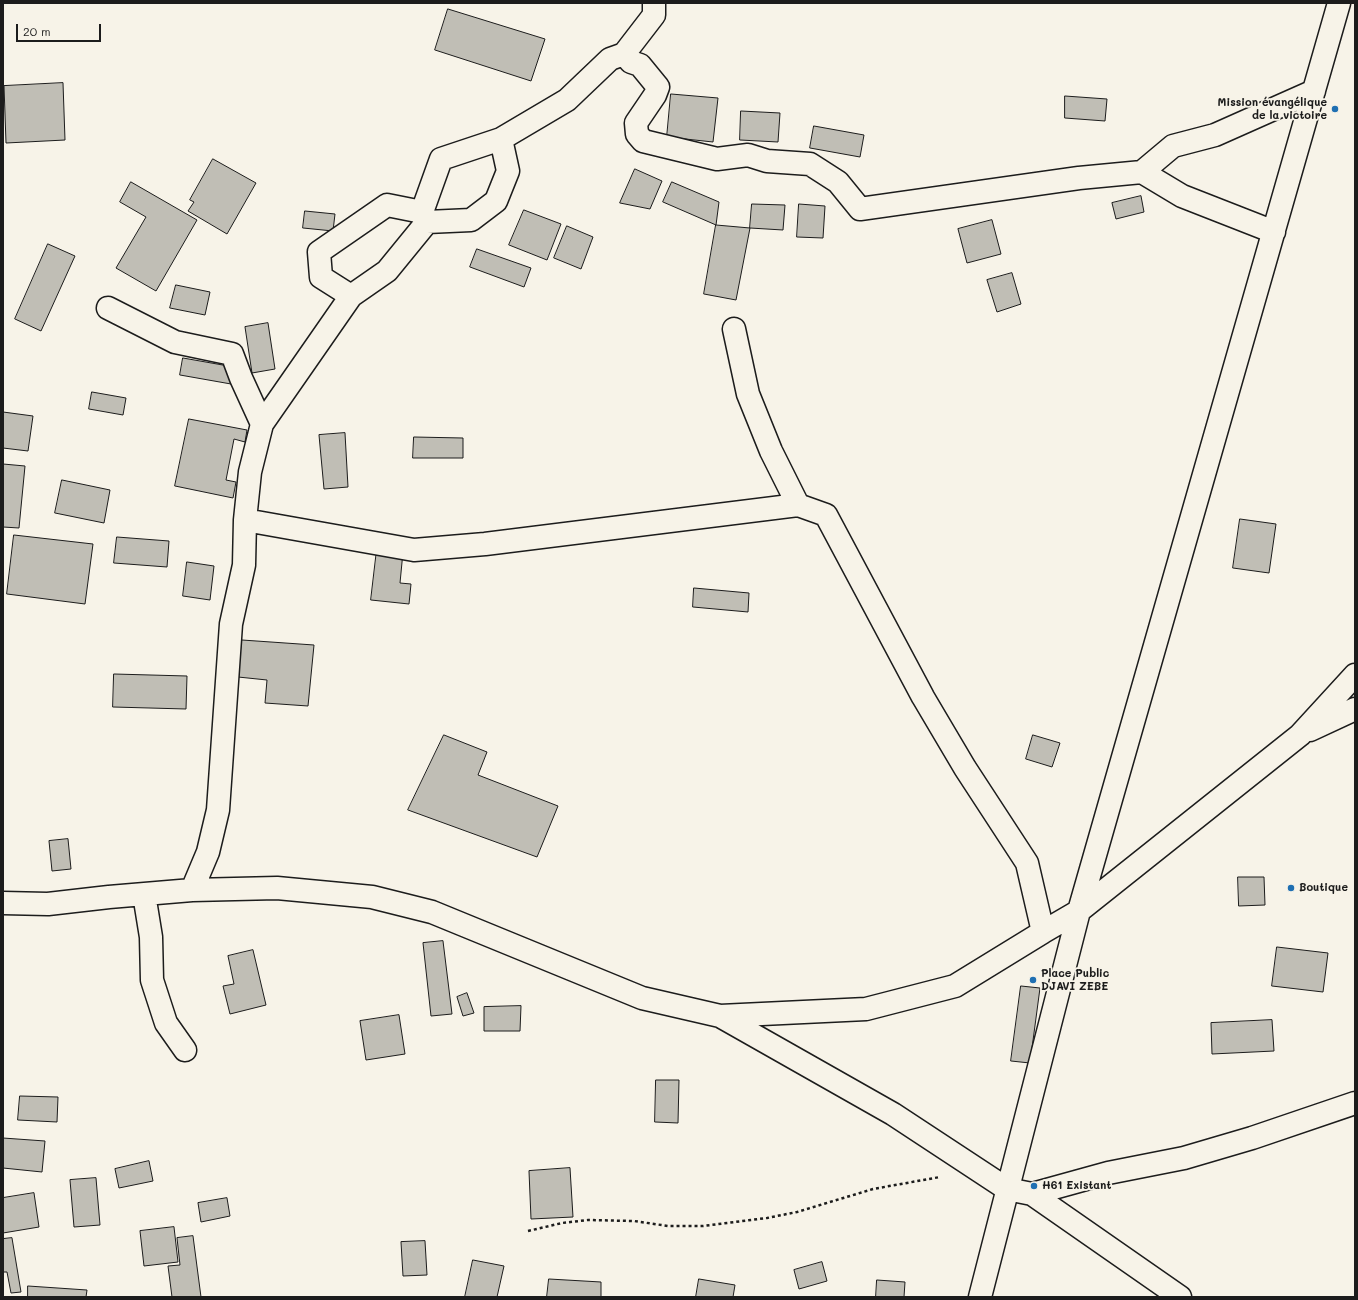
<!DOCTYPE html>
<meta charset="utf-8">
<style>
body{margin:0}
#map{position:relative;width:1358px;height:1300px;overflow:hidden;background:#f7f3e8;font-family:Mali,sans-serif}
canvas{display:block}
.frame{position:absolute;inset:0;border:4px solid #1c1c1c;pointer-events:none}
.scale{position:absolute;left:16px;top:24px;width:85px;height:18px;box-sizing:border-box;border:2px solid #1c1c1c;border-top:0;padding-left:5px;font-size:12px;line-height:14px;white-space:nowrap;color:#1c1c1c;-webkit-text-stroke:3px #f7f3e8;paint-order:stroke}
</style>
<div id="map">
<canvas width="1358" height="1300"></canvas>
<div class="frame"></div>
<div class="scale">20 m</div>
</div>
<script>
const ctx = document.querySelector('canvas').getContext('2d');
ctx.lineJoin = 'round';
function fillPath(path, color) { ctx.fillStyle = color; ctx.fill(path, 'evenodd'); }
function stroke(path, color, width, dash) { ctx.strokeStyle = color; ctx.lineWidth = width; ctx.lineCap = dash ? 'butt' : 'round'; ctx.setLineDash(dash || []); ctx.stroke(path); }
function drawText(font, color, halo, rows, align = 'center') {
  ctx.font = font + ' Mali,sans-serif'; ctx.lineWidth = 3.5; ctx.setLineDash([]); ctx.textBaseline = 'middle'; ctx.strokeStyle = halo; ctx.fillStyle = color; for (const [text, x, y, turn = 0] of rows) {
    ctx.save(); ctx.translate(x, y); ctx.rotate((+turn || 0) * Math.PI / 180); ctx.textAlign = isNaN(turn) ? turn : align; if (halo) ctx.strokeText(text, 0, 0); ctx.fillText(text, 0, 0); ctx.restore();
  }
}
const building = new Path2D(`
 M448,9L545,39L531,81L435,50Z
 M63,83L65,140L6,143L4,86Z
 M671,94L718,98L713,142L667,137Z
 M1065,96L1107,99L1105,121L1065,118Z
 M741,111L780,113L778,142L740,140Z
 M814,126L864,135L860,157L810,148Z
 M213,159L256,183L227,234L188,211L194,202L190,200Z
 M635,169L662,181L650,209L620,203Z
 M131,182L197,220L156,291L116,268L146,217L120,202Z
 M672,182L719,202L716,225L663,202Z
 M1141,196L1144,212L1116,219L1112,203Z
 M752,204L785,205L783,230L750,228Z
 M799,204L825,206L823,238L797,237Z
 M524,210L561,224L547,260L509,245Z
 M305,211L335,214L333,231L303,228Z
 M992,220L1001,254L967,263L958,229Z
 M716,225L750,228L736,300L704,294Z
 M567,226L593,237L581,269L554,258Z
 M48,244L75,256L41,331L15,319Z
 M477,249L531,268L524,287L470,267Z
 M1012,273L1021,304L997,312L987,280Z
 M176,285L210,292L205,315L170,308Z
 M268,323L275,369L252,373L245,327Z
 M183,358L234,367L231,384L180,375Z
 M92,392L126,398L123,415L89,409Z
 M3,412L33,416L28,451L3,448Z
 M189,419L247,430L245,442L234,439L226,480L236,482L233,498L175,486Z
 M345,433L348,487L324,489L319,435Z
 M414,437L463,438V458H413Z
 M3,464L25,466L19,528L3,527Z
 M62,480L110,490L104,523L55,513Z
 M1240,519L1276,524L1269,573L1233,568Z
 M14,535L93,544L85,604L7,594Z
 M117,537L169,541L167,567L114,563Z
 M377,549L403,552L400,583L411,584L409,604L371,600Z
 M187,562L214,566L210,600L183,596Z
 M694,588L749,593L748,612L693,607Z
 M242,640L314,645L308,706L265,703L267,680L238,677Z
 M114,674L187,676L186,709L113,707Z
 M444,735L487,752L478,775L558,806L537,857L408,810Z
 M1033,735L1060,743L1052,767L1026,759Z
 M68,839L71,869L52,871L49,841Z
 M1238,877H1264L1265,905L1239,906Z
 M443,941L452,1014L431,1016L423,943Z
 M1277,947L1328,953L1323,992L1272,986Z
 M253,950L266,1005L230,1014L223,986L234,984L228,956Z
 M1021,986L1040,988L1030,1063L1011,1061Z
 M467,993L474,1013L463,1016L457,997Z
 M521,1006L520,1031H484V1007Z
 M399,1015L405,1054L366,1060L360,1021Z
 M1272,1020L1274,1051L1212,1054L1211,1023Z
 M656,1080H679L678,1123L655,1122Z
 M20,1096L58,1097L57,1122L18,1120Z
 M3,1138L45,1141L42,1172L3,1168Z
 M149,1161L153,1181L119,1188L115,1169Z
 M570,1168L573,1217L531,1219L529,1171Z
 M96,1178L100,1225L74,1227L70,1180Z
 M34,1193L39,1227L3,1233V1198Z
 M227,1198L230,1216L201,1222L198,1203Z
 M174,1227L178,1262L144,1266L140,1231Z
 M193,1236L201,1297H172L168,1266L180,1265L177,1238Z
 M12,1238L21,1292L11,1293L7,1272H3V1239Z
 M425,1241L427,1275L403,1276L401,1242Z
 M473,1260L504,1266L497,1297H465Z
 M822,1262L827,1281L799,1289L794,1270Z
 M549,1279L601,1282V1297H547Z
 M699,1279L735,1285L733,1297H696Z
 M877,1280L905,1282L904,1297H876Z
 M28,1286L87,1290L86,1297H28Z`);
const path = new Path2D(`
 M528,1231L562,1223L588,1220L634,1221L668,1226H703L767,1218L797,1212L873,1189L940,1177`);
const minor = new Path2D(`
 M624,54L631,62L640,65L658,87L655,95L636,123L637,134L643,141L717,159L748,155L767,161L810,164L838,182L860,209L1079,178L1142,172L1173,146L1215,135L1314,91
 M1142,172L1182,196L1274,232
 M351,296L321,277L319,252L387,205L422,212L441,159L501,139
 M108,308L175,342L232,354L241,378L262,424
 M734,329L748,394L771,451L798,505
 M245,520L414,550L485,544L798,505L826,515L923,697L965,768L1027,863L1043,932
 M1310,730L1355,709
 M192,890L208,852L218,810L231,624L244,565L245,520L250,472L262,424L351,296L387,271L427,222L471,220L496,201L508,171L501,139L567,100L610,59L624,54L654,15V3
 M144,894L151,937L152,980L166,1023L185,1050
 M3,903L48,904L109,897L192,890L277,888L372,897L432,912L642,998L720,1016L893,1114L1007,1189L1032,1194L1180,1297
 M720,1016L866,1009L955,986L1043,932L1079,911L1300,735L1355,675
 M1032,1194L1108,1173L1184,1158L1252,1138L1355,1103
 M980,1297L1079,911L1339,3`);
const markers = [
 [1335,109,4,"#1f6fb2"],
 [1291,888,4,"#1f6fb2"],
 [1033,980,4,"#1f6fb2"],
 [1034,1186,4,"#1f6fb2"]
];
const poiNames = [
 ["Mission évangélique",1327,103,"right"],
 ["de la victoire",1327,116,"right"],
 ["Boutique",1299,888],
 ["Place Public",1041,974],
 ["DJAVI ZEBE",1041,987],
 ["H61 Existant",1042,1186]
];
fillPath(building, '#c0beb5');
stroke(building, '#1c1c1c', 1);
stroke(minor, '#1c1c1c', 25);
stroke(path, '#1c1c1c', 2.5, [3, 3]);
stroke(minor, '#f7f3e8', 22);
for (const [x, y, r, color] of markers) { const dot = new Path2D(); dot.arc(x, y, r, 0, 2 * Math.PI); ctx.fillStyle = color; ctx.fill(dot); stroke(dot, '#f7f3e8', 1.5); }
drawText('bold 11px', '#1c1c1c', '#f7f3e8', poiNames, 'left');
</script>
